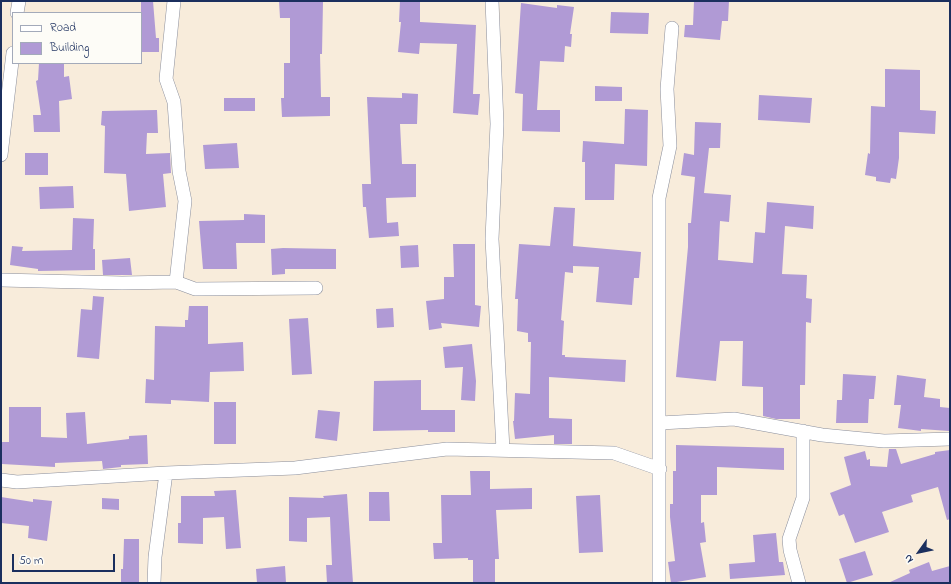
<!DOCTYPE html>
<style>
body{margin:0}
#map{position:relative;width:951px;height:584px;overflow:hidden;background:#f8ecdb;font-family:"Indie Flower",sans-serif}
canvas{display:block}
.frame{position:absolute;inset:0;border:2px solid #1b2f5e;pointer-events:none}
.legend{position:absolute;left:12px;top:12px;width:130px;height:52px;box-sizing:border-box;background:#fdfcf7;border:1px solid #a3aaba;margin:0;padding:5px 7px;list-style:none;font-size:12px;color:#1b2f5e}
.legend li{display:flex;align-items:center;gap:8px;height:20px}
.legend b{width:20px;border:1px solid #a3aaba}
.north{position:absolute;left:899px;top:532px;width:40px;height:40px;-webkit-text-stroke:3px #fdfcf7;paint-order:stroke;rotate:237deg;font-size:11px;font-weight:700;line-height:16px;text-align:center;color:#1b2f5e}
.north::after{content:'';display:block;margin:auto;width:14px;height:18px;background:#1b2f5e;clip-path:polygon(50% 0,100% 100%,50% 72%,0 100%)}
.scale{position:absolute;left:12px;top:554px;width:103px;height:18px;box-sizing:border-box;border:2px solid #1b2f5e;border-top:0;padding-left:5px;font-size:12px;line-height:14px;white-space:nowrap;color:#1b2f5e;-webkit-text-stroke:3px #fdfcf7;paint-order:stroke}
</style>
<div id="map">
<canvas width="951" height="584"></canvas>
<div class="frame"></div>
<ul class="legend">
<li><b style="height:5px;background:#fff"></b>Road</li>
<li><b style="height:11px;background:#b09ad5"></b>Building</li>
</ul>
<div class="north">N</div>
<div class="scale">50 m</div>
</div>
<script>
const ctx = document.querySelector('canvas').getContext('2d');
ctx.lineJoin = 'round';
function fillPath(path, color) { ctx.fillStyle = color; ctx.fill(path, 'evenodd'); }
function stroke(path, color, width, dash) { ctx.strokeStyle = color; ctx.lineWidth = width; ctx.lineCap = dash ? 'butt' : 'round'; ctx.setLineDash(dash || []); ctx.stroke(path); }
const building = new Path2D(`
 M141,1H153L156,38H159V52H141Z
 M279,1H323L322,54H320L321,97H330V116L282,117L281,98H284V63H290V18H280Z
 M400,1H420V22L476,25L473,94H480L478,115L453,113L457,44L420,43L419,54L398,52L401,22H399Z
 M694,1H729L728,21H722L720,40L684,37L685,25H693Z
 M521,3L557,8V5L574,7L570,34H572L571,47L565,46L564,62L540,61L537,110H560V132L522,131L523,94L515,93Z
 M611,12L649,13L648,34L610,33Z
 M39,63H64V77L69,76L72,99L59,101L60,132H34L33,115H41L36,81L38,80Z
 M885,69L920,70V110L936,111L935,134L899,132V158L896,179L891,178L890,183L876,181V177L865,175L868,153L870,154L871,106L885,107Z
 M595,86L622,87V101H595Z
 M402,93L418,94L417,124H400L402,164H416V197L386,198L387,223L398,222L399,236L369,238L366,207H363L362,184H371L367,97L402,98Z
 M759,95L812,98L810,123L758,120Z
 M224,98H255V111H224Z
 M625,109L648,110L647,166L615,164L614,200H585V162H582L583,141L624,144Z
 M157,110L158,133H147L146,154L170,153L171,173L163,174L166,207L129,211L126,174L104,173L105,126L101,125L102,111Z
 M695,122L721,123L720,148H709L704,193L731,195L729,222L720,221L718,260L753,263L755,232L765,233L767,202L814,206L813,229L785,226L782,274L807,275L806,298L812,299L811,323L806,322L805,385H800V419H776L763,416V387L742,386L743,341H720L716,381L676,377L688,247V223H691L695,177L681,175L684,153L694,155Z
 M237,143L239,168L205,169L203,145Z
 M25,153H48V175H25Z
 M73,186L74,208L40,209L39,187Z
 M554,207L575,208L573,246L641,252L639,278H634L632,305L596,302L599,267L573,266V273L565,272L561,320L564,321L562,355H565V357L626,360L625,382L549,377V418L572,419V444H554V435L515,439L513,421H514L515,393L530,394L531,342H528V333L517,331L518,299H515L519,244L550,246Z
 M244,214L265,215V243H236L237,269H203L199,221L244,220Z
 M73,218L94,219L93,249H95V270L38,271V269L10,265L12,246L23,247L22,251L72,250Z
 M453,244H475V305L481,306L479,327L441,323L442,328L429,330L426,301L444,299V277H454Z
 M418,245L419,267L401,268L400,246Z
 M283,248L336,249V269H285V274L272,275L271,249Z
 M130,258L132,275H103L102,260Z
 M93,296L104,297L99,359L77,357L81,309L92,310Z
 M189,306H208V344L243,342L244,371L210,372L209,402L171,400V404L145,403L146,379L154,380L155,326L185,327V320H188Z
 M393,308L394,327L377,328L376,309Z
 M308,318L312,374L292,375L289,319Z
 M472,344L476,381L475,401L461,400L463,367L445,368L443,347Z
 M843,374L876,376L874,399H869L868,423H836L837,400H842Z
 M897,375L926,379L924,397L940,399V407L950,408L949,431L921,429V431L898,428L901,405H894Z
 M421,380V410H455V432H428V430L373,431L374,381Z
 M214,402H236V444H214Z
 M9,407H41V437L67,438L66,413L85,412L87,444L129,439V436L147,435L148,464L121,465V467L103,469L102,461L55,463V467L2,464V442H9Z
 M318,410L340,412L337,441L315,438Z
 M676,445L784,448V470L717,467V495H701V523L704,522L706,542L700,543L706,577L671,583L668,562L675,561L670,517V504H673V471H676Z
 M889,449H896L901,464L935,454V452L950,450V519L947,520L938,487L911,495L913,502L882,512L889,532L855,543L844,514L839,516L830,493L851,485L844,457L865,451L867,460L870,459V466L887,467Z
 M470,471H490V489L532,488V509L496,510L499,559H495V583H473V560H468V558L434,559L433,543H442L441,495H471Z
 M236,490L241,548L226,549L224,517L203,518V544L178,543V523H181V496H215L214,491Z
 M369,492H389L390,521H369Z
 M347,494L353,583H327L326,565H332L330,517L307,518V542L289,541V497L324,498L323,496Z
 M600,495L603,552L579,553L576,496Z
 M1,497L33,502V499L52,501L47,541L28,538L29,526L1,523Z
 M102,498L119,499V510L102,509Z
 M776,533L779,562H783L785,575L730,579L729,564L755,562L753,535Z
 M124,539H139V583H121V569H123Z
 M865,551L873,575L847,583L839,559Z
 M929,562L932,571L950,566V583H888L910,573L909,570Z
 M285,566L286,583H257L256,569Z`);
const minor = new Path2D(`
 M174,1L166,79L174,102L179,171L185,201L176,282
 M492,1L497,124L492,239L503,450
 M17,13L19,1
 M1,155L13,53
 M1,280L122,283L176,282L195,289L316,288
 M660,423L734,419L822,435L884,441L950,439
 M1,480L17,482L166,473L295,468L447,449L614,453L660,469
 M154,583L155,557L166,473
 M659,583V198L670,146L667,89L672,28
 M799,583L790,550L789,539L803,498V431`);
fillPath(building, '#b09ad5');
stroke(minor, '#8a8e9c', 14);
stroke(minor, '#fff', 13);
</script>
